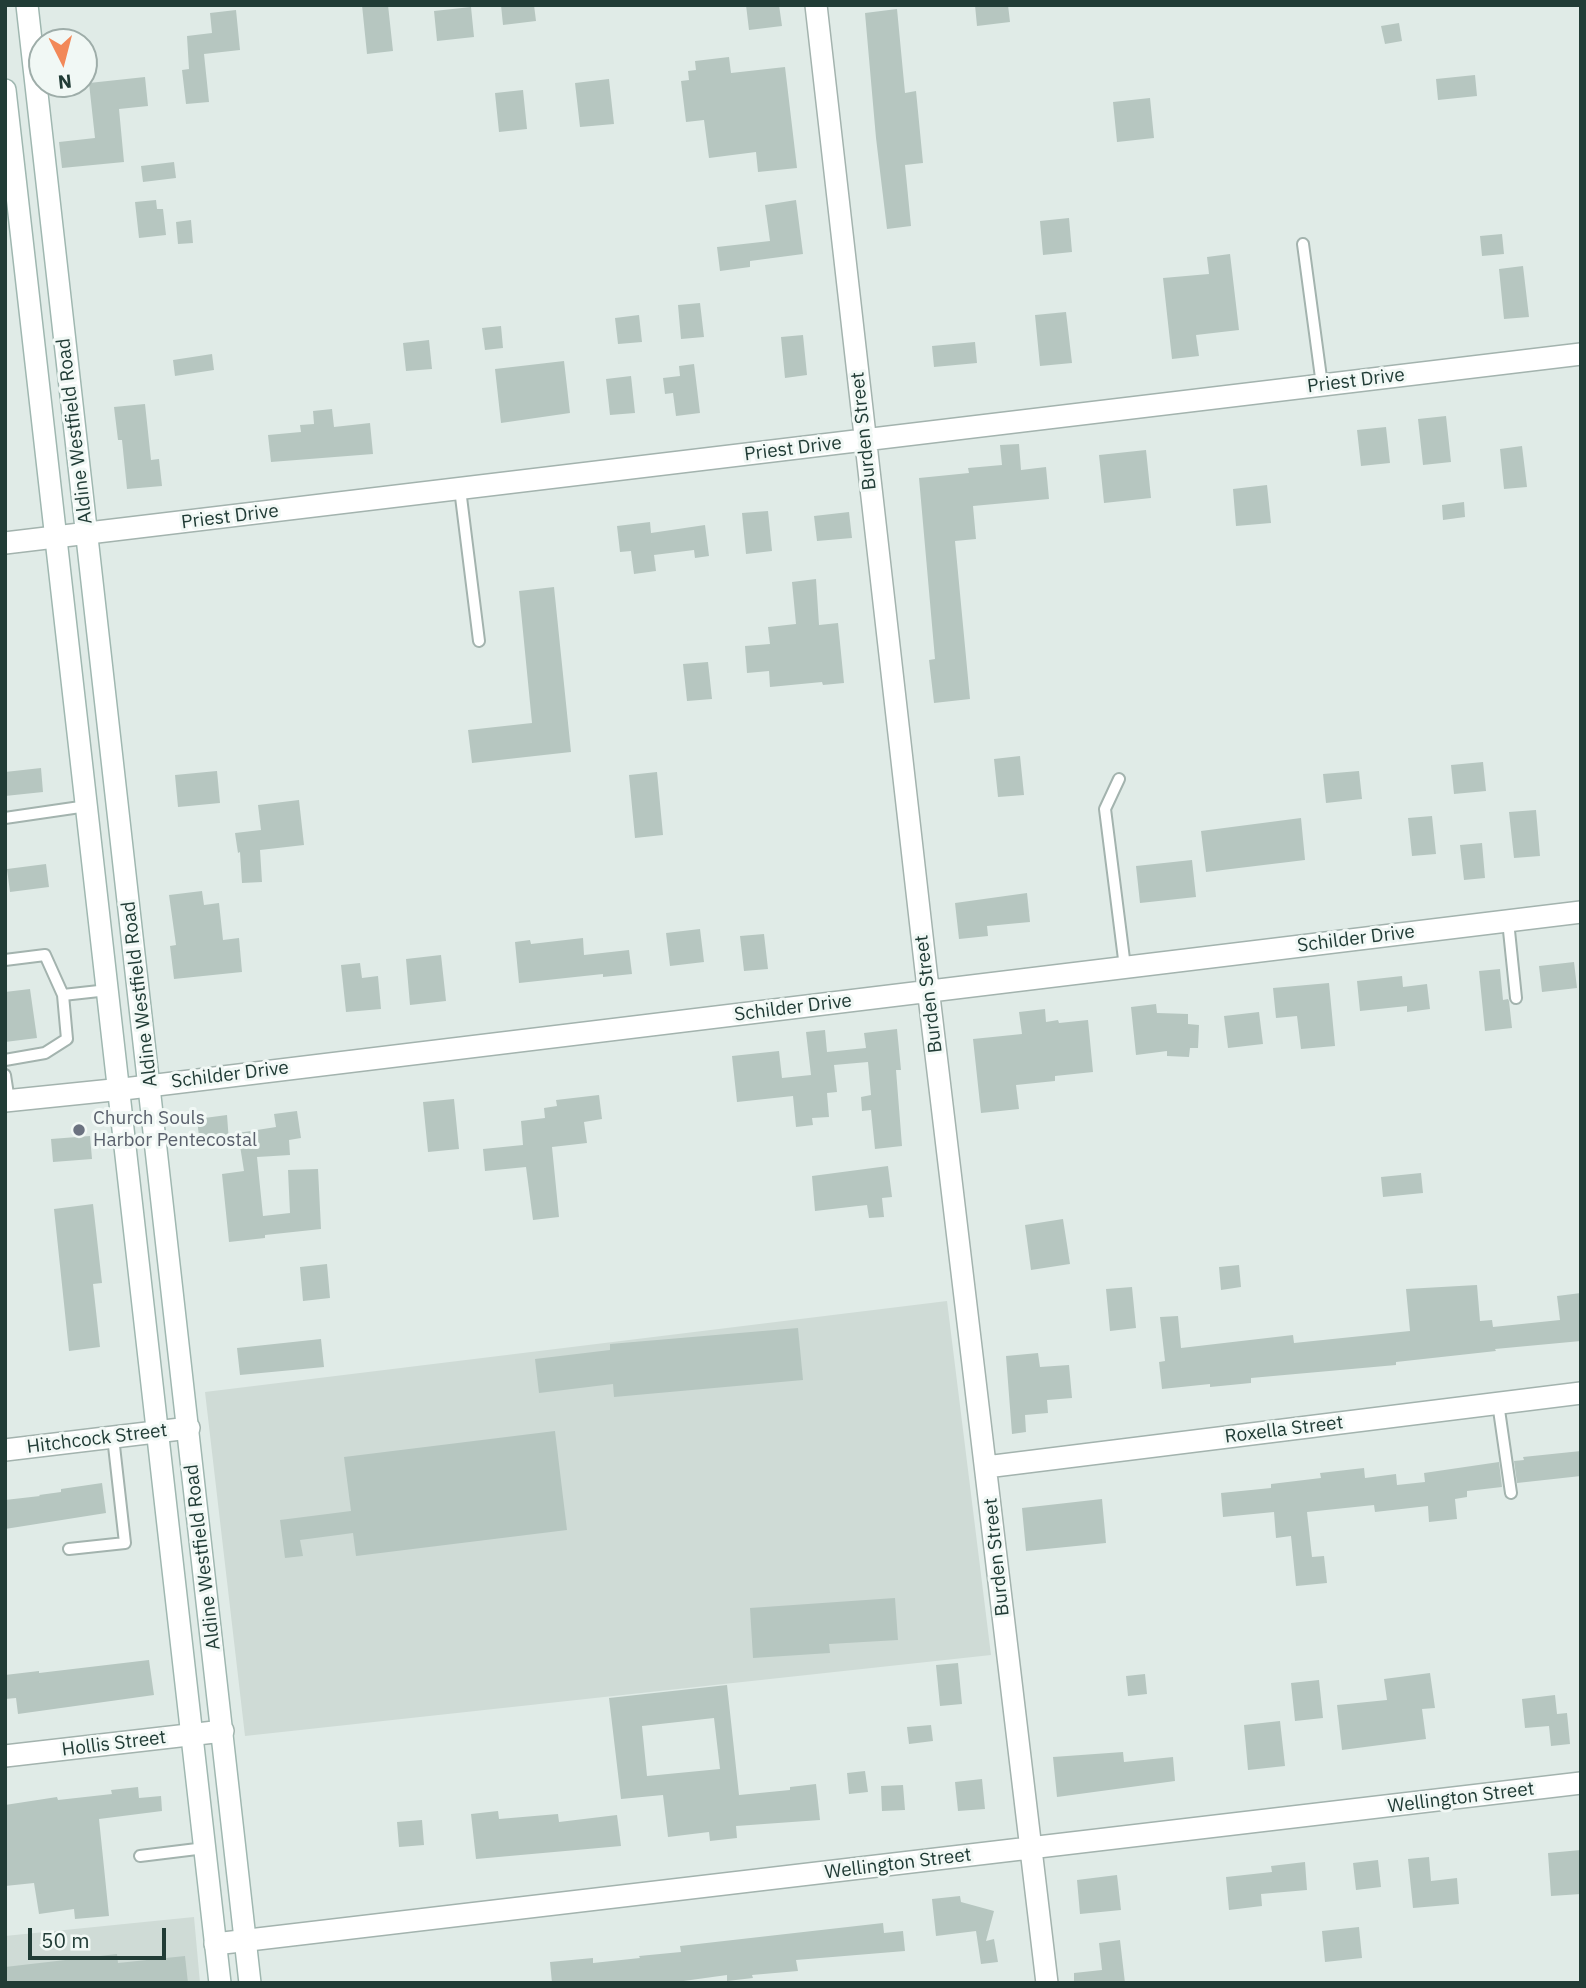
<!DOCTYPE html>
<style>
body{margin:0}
#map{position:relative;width:1586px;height:1988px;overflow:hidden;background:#e0ebe7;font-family:"IBM Plex Sans",sans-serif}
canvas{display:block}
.frame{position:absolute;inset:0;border:7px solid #213c36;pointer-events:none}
.north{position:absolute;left:28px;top:28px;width:70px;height:70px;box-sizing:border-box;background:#f1f8f5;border:2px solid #9eada9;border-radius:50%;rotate:174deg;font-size:19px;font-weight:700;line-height:28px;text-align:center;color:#213c36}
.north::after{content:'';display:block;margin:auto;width:24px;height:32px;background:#f28858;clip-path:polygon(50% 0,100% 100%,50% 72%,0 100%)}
.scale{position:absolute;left:28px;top:1928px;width:138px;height:32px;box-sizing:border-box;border:4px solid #213c36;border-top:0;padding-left:9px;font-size:21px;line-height:24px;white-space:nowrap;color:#213c36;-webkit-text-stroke:5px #f1f8f5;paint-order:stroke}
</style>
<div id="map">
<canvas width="1586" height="1988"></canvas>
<div class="frame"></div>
<div class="north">N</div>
<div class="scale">50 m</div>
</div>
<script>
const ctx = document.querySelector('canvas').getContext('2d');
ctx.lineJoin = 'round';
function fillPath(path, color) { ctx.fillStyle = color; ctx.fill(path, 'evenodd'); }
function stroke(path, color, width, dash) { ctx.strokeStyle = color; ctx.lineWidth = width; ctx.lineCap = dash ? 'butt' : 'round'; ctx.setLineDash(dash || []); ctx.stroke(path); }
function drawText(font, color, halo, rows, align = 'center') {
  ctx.font = font + ' "IBM Plex Sans",sans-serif'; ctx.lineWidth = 6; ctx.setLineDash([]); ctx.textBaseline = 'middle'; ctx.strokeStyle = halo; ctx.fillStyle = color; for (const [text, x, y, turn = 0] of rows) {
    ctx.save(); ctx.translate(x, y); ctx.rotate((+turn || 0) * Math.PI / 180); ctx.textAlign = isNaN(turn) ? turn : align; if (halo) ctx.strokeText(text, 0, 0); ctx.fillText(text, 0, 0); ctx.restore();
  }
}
const built = new Path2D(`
 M947,1301L991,1655L245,1736L205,1392Z
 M194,1917L200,1983H5V1936Z`);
const building = new Path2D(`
 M362,5H388L393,51L367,54Z
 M501,5H534L536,21L503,25Z
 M746,5H779L782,26L749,30Z
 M975,5H1008L1010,22L977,26Z
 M471,7L474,37L437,41L434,11Z
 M897,9L905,93L916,91L923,163L905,165L911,226L887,229L876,138L865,13Z
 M236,10L240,50L204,54L209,102L186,104L182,70L189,69L187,36L212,33L210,13Z
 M1399,23L1402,41L1385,44L1381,26Z
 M729,57L731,73L785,67L797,168L758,172L756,152L709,158L704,120L686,122L681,81L689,80L688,71L696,70L695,61Z
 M1475,75L1477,96L1438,100L1436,79Z
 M145,77L148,106L119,109L124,162L62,168L59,142L95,138L89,83Z
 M609,79L614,124L580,127L575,83Z
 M523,90L527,129L499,132L495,93Z
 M1150,98L1154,138L1117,142L1113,102Z
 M174,162L176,178L143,182L141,166Z
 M156,200L157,209H163L166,235L139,238L135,202Z
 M796,200L803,254L750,261V267L720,271L717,247L770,241L765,205Z
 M1069,218L1072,252L1043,255L1040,221Z
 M191,220L193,243L178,244L176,222Z
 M1502,234L1504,254L1482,256L1480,236Z
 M1230,254L1239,330L1196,335L1199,356L1172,359L1163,278L1209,274L1207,257Z
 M1523,266L1529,317L1504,319L1499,269Z
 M700,303L704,337L681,339L678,305Z
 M1066,312L1072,363L1040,366L1035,315Z
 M639,315L642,342L618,344L615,318Z
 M501,326L503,348L485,350L482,328Z
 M803,335L807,375L785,378L781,337Z
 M429,340L432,369L406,371L403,343Z
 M975,342L977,363L934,367L932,346Z
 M212,354L214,370L175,376L173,360Z
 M564,361L570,413L501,423L495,369Z
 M694,364L700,413L676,416L673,393L665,394L663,378L680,376L679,366Z
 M631,376L635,413L610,415L606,379Z
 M145,404L151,460L159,459L162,486L127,489L122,440H118L114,407Z
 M332,409L334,427L370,423L373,454L271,462L268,435L301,432L300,425L314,424L313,411Z
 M1446,416L1451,462L1423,465L1418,419Z
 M1386,427L1390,463L1361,466L1357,430Z
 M1019,444L1021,470L1046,467L1049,499L973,506L976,539L955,541L970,699L934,703L929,660L935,659L919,478L969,473L968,468L1002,465L1000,445Z
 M1522,446L1527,487L1504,489L1500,449Z
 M1146,450L1151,498L1104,503L1099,455Z
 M1267,485L1271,523L1236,526L1233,489Z
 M1464,502L1465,517L1443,520L1442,505Z
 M768,511L772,551L746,554L742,513Z
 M849,512L852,538L817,541L814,516Z
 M650,522L651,533L705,525L709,556L695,558L694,550L654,555L656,571L634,574L631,551L620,552L617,526Z
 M816,579L819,625L838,623L844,683L823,685L822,682L770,687L769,671L747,673L745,646L770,644L768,627L796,624L792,582Z
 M554,587L571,752L472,763L468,730L532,723L519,591Z
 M708,662L712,699L687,701L683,664Z
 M1020,756L1024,795L998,797L994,759Z
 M1483,762L1486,791L1454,794L1451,765Z
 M41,768L43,792L5,796V772Z
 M217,771L220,803L178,807L175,775Z
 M1359,771L1362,799L1326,803L1323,774Z
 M657,772L663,835L635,838L629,775Z
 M299,800L304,845L260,850L262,882L242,883L240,852L238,853L235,833L261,830L258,805Z
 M1536,810L1540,856L1514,858L1509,812Z
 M1432,816L1436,854L1412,856L1408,818Z
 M1301,818L1305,860L1206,872L1201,831Z
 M1482,843L1485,878L1464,880L1460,845Z
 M1192,860L1196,897L1140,903L1136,866Z
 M46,864L49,887L10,892L7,869Z
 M202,891L204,905L219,903L223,940L239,938L242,972L174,979L170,946L176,945L169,895Z
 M1027,893L1030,922L987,926L988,936L959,939L955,903Z
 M700,929L704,962L670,966L666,933Z
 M764,934L768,969L744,971L740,936Z
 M583,938L584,955L629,950L632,974L603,977V974L519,983L515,942L530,940L531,944Z
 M441,955L446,1001L410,1005L406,959Z
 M1574,962L1577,988L1542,992L1539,966Z
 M360,963L362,978L378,976L381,1009L346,1012L341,965Z
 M1500,969L1503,1000L1508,999L1509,1001L1512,1028L1485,1031L1479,971Z
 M1402,976L1403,987L1427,984L1430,1009L1407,1012V1006L1360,1011L1357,981Z
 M1329,983L1335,1046L1301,1049L1297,1016L1276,1018L1273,988Z
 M30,989L37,1038L5,1042V992Z
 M1156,1004L1157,1013L1188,1014V1024L1199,1025L1198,1048H1190L1189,1057L1167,1056V1051L1136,1055L1131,1007Z
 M1045,1009L1046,1022L1058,1020L1059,1023L1088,1020L1093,1072L1055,1076V1081L1016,1085L1019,1109L981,1113L973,1039L1022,1034L1019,1012Z
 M1259,1012L1263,1044L1228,1048L1224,1016Z
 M897,1029L901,1070H896L902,1146L875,1149L871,1110L862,1111L861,1097L871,1095L868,1062L834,1065L837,1092L827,1093L829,1117L812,1118L813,1125L796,1127L793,1096L737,1102L732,1056L779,1051L782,1078L811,1075L806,1032L825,1030L827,1052L866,1048L864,1033Z
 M599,1095L602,1119L584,1122L587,1143L552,1147L559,1217L533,1220L526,1167L485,1171L483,1149L523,1145L521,1121L545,1118L544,1108L557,1106L556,1100Z
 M454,1099L459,1149L428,1152L423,1102Z
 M297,1111L301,1138L289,1140L290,1155L257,1157L263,1216L290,1213L288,1170L318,1169L321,1229L265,1235V1238L229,1242L222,1174L244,1171L238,1133L276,1127L274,1114Z
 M227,1115L229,1142L200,1145L197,1119Z
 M90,1136L92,1159L53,1162L51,1139Z
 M888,1166L892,1197L882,1198L884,1217L869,1218L867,1205L815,1211L812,1176Z
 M1421,1173L1423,1193L1383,1197L1381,1177Z
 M93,1204L102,1283L93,1284L100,1347L69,1351L54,1209Z
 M1063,1219L1070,1264L1031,1270L1025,1225Z
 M327,1264L330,1298L303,1301L300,1267Z
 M1239,1265L1241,1287L1221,1290L1219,1267Z
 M1477,1285L1480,1321L1492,1320L1493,1327L1560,1320L1557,1296L1581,1293V1341L1495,1349L1496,1351L1396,1362V1365L1251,1378V1383L1210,1387V1384L1162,1389L1159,1362L1165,1361L1160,1317L1178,1316L1181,1348L1293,1335L1294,1343L1410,1331L1406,1289Z
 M1132,1287L1136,1328L1110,1331L1106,1289Z
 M798,1328L803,1380L614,1397L613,1384L539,1393L535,1359L610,1350V1344Z
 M321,1339L324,1367L240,1375L237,1348Z
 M1038,1353L1040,1367L1069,1365L1072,1398L1047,1400L1048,1413L1025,1415L1026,1432L1012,1434L1006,1356Z
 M555,1431L567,1530L356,1556L353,1533L300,1540L303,1556L285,1558L280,1520L351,1511L344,1457Z
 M1581,1451V1476L1517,1483L1514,1461L1524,1460L1523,1457Z
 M1499,1462L1502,1487L1467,1491V1497L1455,1499L1457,1519L1429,1522L1428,1506L1375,1512L1374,1505L1307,1512L1312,1557L1324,1556L1327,1583L1296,1586L1291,1536L1276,1538L1274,1512L1223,1517L1221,1493L1271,1488V1484L1321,1478L1320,1473L1364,1468L1365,1478L1396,1474L1397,1485L1425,1482L1424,1473Z
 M102,1483L106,1513L5,1529V1500L40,1496L39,1495L61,1492V1489Z
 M1102,1499L1106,1543L1026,1551L1022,1508Z
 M895,1598L898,1640L829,1644L830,1653L753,1658L750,1608Z
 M149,1660L154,1695L18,1714L16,1698L5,1699V1675L39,1671V1673Z
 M958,1663L962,1704L940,1706L936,1665Z
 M1430,1673L1435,1708L1422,1709L1426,1739L1342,1750L1337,1705L1387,1700L1384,1679Z
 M1145,1674L1147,1694L1128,1696L1126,1676Z
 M1319,1680L1323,1718L1295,1721L1291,1683Z
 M727,1685L739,1795L790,1790V1787L816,1784L820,1820L736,1826L737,1838L710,1841L709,1832L668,1837L663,1795L621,1799L609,1698ZM714,1718L720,1769L647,1776L642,1726Z
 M1555,1695L1557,1714L1567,1713L1570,1744L1551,1746L1549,1726L1525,1728L1522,1699Z
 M1280,1721L1285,1766L1248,1770L1244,1725Z
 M931,1725L933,1741L909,1744L907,1727Z
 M1123,1752L1124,1762L1173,1757L1175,1781L1057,1797L1053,1757Z
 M865,1771L868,1792L849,1794L847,1773Z
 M982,1779L985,1809L958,1811L955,1782Z
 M903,1785L905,1810L882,1811L881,1786Z
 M138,1787L139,1798L161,1796L162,1811L99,1819L109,1916L75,1919L74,1909L39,1914L34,1883L5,1886V1805L57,1797L58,1800L112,1794L111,1790Z
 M498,1811L499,1819L558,1814L559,1822L617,1815L621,1846L476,1859L471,1814Z
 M422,1820L424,1845L399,1847L397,1822Z
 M1581,1850V1894L1551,1896L1548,1853Z
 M1429,1857L1431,1881L1457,1878L1459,1904L1413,1908L1408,1859Z
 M1378,1860L1381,1887L1356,1890L1353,1863Z
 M1305,1862L1307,1890L1261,1894L1262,1906L1229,1910L1226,1877L1272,1872L1271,1866Z
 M1117,1875L1121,1910L1080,1914L1077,1880Z
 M960,1896L961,1902L994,1911L986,1941L994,1939L998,1962L981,1964L976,1931L936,1936L932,1899Z
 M883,1923L884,1933L903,1931L905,1951L796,1960L798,1971L752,1975L753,1978L727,1981V1975L669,1983H552L550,1962L593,1958V1963L640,1958L639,1956L681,1952L680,1946Z
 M1359,1927L1362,1958L1325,1962L1322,1931Z
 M1120,1940L1125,1983H1074V1973L1102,1970L1099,1943Z
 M117,1954L118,1963L185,1956L188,1983H5V1967Z`);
const lane = new Path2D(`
 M1303,244L1322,385
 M460,489L479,641
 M1119,779L1105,809L1125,967
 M5,818L87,806
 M1508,921L1516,998
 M5,960L45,955L63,995
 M5,1060L45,1053L67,1039L63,995L108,990
 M5,1075L9,1101
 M1498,1403L1511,1493
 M69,1549L125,1543L113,1437
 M140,1856L205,1848`);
const street = new Path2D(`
 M816,5L926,971L1047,1983
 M5,543L1581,354
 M5,1101L132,1088L1581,912
 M5,1450L189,1428
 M986,1467L1581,1393
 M5,1756L223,1731
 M215,1944L1581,1783`);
const secondary = new Path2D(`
 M27,5L250,1983
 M5,90L220,1983`);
const markers = [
 [79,1130,7,"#6b7280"]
];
const streetNames = [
 ["Priest Drive",1356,381,-7],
 ["Aldine Westfield Road",75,431,-97],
 ["Burden Street",864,431,-96],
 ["Priest Drive",793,449,-7],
 ["Priest Drive",230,517,-7],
 ["Schilder Drive",1356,939,-7],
 ["Aldine Westfield Road",140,994,-97],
 ["Burden Street",929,994,-97],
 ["Schilder Drive",793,1008,-7],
 ["Schilder Drive",230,1075,-7],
 ["Roxella Street",1284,1430,-7],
 ["Hitchcock Street",97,1439,-7],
 ["Aldine Westfield Road",203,1557,-97],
 ["Burden Street",997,1557,-96],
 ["Hollis Street",114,1744,-7],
 ["Wellington Street",1461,1798,-7],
 ["Wellington Street",898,1864,-7]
];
const worshipNames = [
 ["Church Souls",93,1119],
 ["Harbor Pentecostal",93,1141]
];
fillPath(built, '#cfdbd6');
fillPath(building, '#b6c6c0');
stroke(lane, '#a3b3ae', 14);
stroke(street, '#a3b3ae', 24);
stroke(secondary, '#9fb7b0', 24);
stroke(lane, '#fff', 10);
stroke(street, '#fff', 21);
stroke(secondary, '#fff', 21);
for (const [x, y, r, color] of markers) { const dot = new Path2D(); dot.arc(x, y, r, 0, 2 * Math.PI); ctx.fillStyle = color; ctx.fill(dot); stroke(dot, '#f1f8f5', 2.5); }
drawText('19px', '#213c36', '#f1f8f5', streetNames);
drawText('19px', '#5b616d', '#f1f8f5', worshipNames, 'left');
</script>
